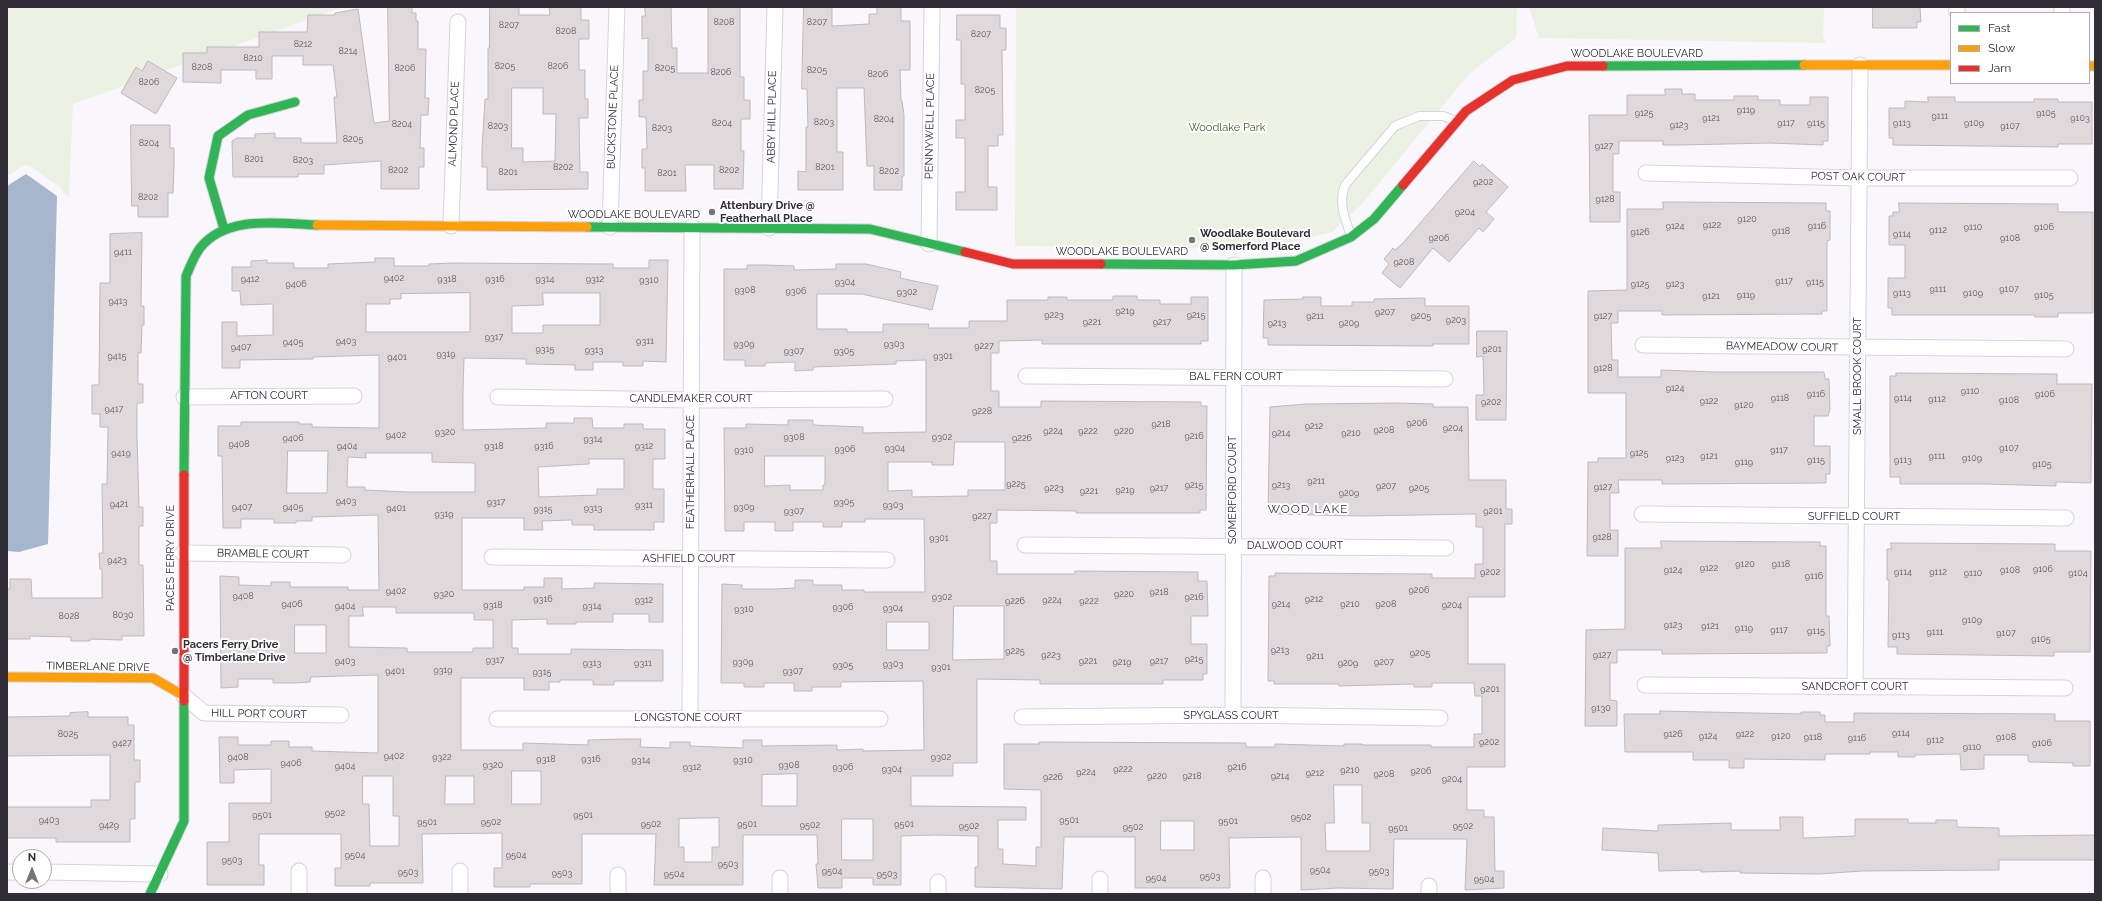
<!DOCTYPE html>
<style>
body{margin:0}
#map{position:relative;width:2102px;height:901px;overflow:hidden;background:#f9f7fc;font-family:Raleway,sans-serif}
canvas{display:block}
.frame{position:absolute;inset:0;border:8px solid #302d36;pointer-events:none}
.legend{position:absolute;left:1950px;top:12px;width:140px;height:72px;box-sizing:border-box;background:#fff;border:1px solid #acabaf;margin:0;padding:5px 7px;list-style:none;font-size:12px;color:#302d36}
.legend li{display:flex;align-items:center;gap:8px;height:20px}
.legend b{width:20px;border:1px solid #acabaf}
.north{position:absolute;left:12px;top:849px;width:40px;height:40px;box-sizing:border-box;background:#fff;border:1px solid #acabaf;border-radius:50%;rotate:0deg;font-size:11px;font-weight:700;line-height:16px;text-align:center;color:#302d36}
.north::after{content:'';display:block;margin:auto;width:14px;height:18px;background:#76747b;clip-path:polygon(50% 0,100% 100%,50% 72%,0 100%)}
</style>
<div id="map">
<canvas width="2102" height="901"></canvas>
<div class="frame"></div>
<ul class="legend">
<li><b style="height:5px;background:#30b455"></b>Fast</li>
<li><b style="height:5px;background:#ff9f0a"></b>Slow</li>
<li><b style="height:5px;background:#e5322d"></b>Jam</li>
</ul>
<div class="north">N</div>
</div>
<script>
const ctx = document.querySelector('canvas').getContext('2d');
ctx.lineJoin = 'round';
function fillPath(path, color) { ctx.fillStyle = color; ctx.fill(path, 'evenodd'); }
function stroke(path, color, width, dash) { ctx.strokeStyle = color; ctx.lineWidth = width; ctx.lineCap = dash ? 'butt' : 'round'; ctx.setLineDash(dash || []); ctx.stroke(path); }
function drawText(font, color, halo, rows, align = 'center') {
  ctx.font = font + ' Raleway,sans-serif'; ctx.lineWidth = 4; ctx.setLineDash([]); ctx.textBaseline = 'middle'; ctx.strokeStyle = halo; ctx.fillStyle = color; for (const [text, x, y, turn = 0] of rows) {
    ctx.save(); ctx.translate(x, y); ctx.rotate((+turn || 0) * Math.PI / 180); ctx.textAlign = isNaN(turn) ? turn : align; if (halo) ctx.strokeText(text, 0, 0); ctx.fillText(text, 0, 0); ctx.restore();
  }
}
const green = new Path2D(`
 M7,7H343L73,104L69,197L65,195L61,188L30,166L25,165L7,176Z
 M1016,7H1517L1516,38L1468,75L1362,204L1332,232L1264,249L1015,246Z
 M1529,7H1824L1823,36L1826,43L1539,38Z`);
const water = new Path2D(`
 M26,174L57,196L48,544L19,552L7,551V186Z`);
const building = new Path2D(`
 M388,7H412V13H416V21H418V49H426L425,98H429L428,115H421L420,148H424V167H419V189H381V161L324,165V174H298V177H233L232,141L237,138H255V134L275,133V138H301V143H337L334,97H337L333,65H303V56H272V79H256V70H221V83L183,82V53H207V47H259V32H307L308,15H335V13L358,9L374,123L389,121Z
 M490,7H519V15H550L549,7H581V20H589V39H579V70H585V99H588V118H579L580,172H588V189L487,190V167H482V149L485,99H488V48H489ZM512,88H543V114H556L555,161L523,162V148H512Z
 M645,7H671L672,48H677V73H708V7H740V77H744V100H750V119H741V151H744L743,189H714V165H685L686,191H645V168H642V149H647L646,117H639V100H643V71H648V38L642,39V16H645Z
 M804,7H832V26L869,24V14H877V7H901V21H910V70H900L901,101H902L904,115V176H902V190H874V166H867L864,88H837V152H843V190H798V171L806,172V127H808L807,89H802Z
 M1873,7H1920L1921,22H1917V28H1873Z
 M957,15H1000V28H1006V50H1002L1003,135H998V146H988V187H997V210H956V192H965V138H956V120H965V84H961V40H957Z
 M148,61L177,78L156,114L121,93L136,67L142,71Z
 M1665,89H1682V94H1695V100H1734V96H1758V100H1780V105H1810V97H1828V141H1823V145L1770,143L1681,145H1663V141H1619V154H1613V192H1620V222H1590L1589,115H1627V95H1665Z
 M1928,97H1955V102H2034V99H2058V102H2092V144H2058V147L1893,145V138H1889V108H1905V101L1928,102Z
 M131,125H170V148H174V168L173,193H168V217H138V206H132Z
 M1474,161L1480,167L1482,164L1508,187L1486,212L1494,219L1483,232L1479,228L1449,262L1433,248L1400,288L1382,273L1389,264L1384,259L1393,248L1395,250L1402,244Z
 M1663,202L1826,203V211H1830V240L1827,241V311H1822V314L1662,315V311H1618V323H1611L1612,360H1618V377H1661V370L1715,372H1824L1825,379H1829L1830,409L1828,416H1814V446H1830V474H1826V483L1662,484V480H1618L1619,493H1610V530H1618V556H1587L1588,462H1598V458H1626V393H1588V291L1627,290V209H1663Z
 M1899,203L2058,204V212H2093V313H2058V317H2035V315H1892V308H1888V278H1905V245H1889V216H1893V212H1899Z
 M142,233L141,306H144V325H142L141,353H138V384H143V403H137V436L139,507H143V526H139V565H143L144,636H122V640L90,639V641H71V637L30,636V639H7V589H10V579H31L32,598H102V569H100L99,553H103L102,484H107L108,427H100V414H92V385H99L100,283H110V234Z
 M375,258H394V266H429V264L452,263L613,264V268H649V260H668L666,362L643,361V366H623V362H593V370H575V365L526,364V359L464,358L463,391V430L546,428V423H574V418H592L593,428H624V424H643V429H665V459H653V489H664V522H654V530H594V525H572V520L542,521L543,530H524V518H462V590H524V587H544V578H562V589L594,588V583L663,584V622H649V614H613V622H576V624H547V619L512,620V648H518V654H571V649L663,650V681H614V685H593V680H560V682H549V690H524V678H461V750H523V743L588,745V740L622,739H641L640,747L670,748V742H690V746L743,748V740H762V746L837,745V750L863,749V751L924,750L923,681L841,682V687H812V691H794V683H764V687H744V683H721L722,584L742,585V589H775L795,588V580H813V585H842V590H864V592H925L924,519H865V522H842V527H823V522H793V531H775V522H744V531H725L724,428H746V424L788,425V420H813V425L863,427V433L926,432V360L896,361V364L813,367V370L795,371V362L765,363V366H745V360H724V269H747V265H766L794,266V270L836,269V264H866L901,272L900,278L938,286L932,310L862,294H817V329H847V332H883V324H929L928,328H969V321H1007V300H1048V297H1067V300H1113V296H1137V300H1160V304H1191V297H1208V341H1201V344H1042V340L999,341V353H991V391H999V407H1041V401L1201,402V406H1207L1206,510H1200V513H1076V511L997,510V523H990V561H997V574H1075V571L1198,572V581H1207L1208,616H1191V644H1207V674H1203V680H1163V684H1040V680L977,679V763H953V776H911V806L1026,807V820H998V849H1003V864L1036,866V847H1041V790L1004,789V744H1039V742L1246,743V747H1275V744L1344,746V744H1362V745H1431V747H1474V734H1482V696H1475L1474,683H1432V687H1414V684L1339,686V684H1274V681H1268L1269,576H1275V573L1432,574V578H1475V564H1483V527H1476V514L1362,516L1274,514V510H1268L1270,407L1305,404L1398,403L1433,404V407H1468L1469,480H1506V509H1512V524H1505V597H1468V664H1505V767H1467V810H1484V817H1494L1495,871H1504V888L1465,890L1467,839H1394L1393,889L1339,888L1301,890V837L1229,838L1230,888H1135V837H1064L1062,889L975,887V867H978V836L935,835L901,836V885H873V878H842V888H818L816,864H818L817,835H743V885H654L656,834H582V884H530V887H494V868H502V833L422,834L423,883H370V886H335V868H341V834H259V865H264V885H207V842H229V803H271V769L234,770V783H220L219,737H238V745H271V741H289V747H312V751L378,753V675L311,677L310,682L296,683H273V679H238V687L221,688L220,576L239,577V585L271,586V582H290V587H348V590H379L378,515L312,517V521H296V523H274V519H241V528H223L222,456H218V426H241V422H299V424H312V427L379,428V355L313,357V359L240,360V368H222V322H237V336L273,335V304L241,305L240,291H232V267H251V261L267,260V263H294V268H328V264L375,262ZM470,293V332H366V304H390V299H401V294ZM543,293H600V325H543V333H512V306L543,305ZM955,442H1005V490H968V496L912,497V490L888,491V462H932V465H953ZM288,451H328L327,493H287ZM366,453H432V462L475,463V492H408L365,490V487H347L348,457L366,458ZM765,456H825V485H823V490H790V485L765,486ZM589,459H624V489H597V495L539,497L538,467L589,464ZM954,606H1004V659L953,660ZM363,607H396V613H474V620H493V648H473V652H407V648L349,647V616H363ZM887,622H929V650H887ZM295,625H326V653H295ZM512,771H541V804H512ZM797,774V806H762V775ZM363,776H393V816H399V846H370L369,804H363ZM446,776H474V804H445ZM1334,785H1362V823H1370V851H1326L1325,823H1334ZM719,818V847H712V862H684V847H679V819ZM842,819H873V860H842ZM1161,821H1194V850H1161Z
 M1303,297H1321V306H1352V302H1374V299L1425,298V306H1469V344H1433V346L1268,345V338H1263L1264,300L1303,299Z
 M1477,331H1507L1506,420H1476V395H1484L1483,356L1477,357Z
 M1896,373L2057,374V384H2092L2091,483L2056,482V486L1985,484H1900V477H1890V376H1896Z
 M1661,541L1820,542V546H1826V616H1829L1830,646H1827V653L1662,654V650H1617V663H1610V700L1617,701V726H1585L1586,630L1625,629V548H1661Z
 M1891,543L2055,544V551H2091L2090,652H2054V656L1897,654V647H1888L1889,580H1887V549H1891Z
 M1660,711L1801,714V712H1820V715H1825V722H1854V713L2055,714V721H2090V766H2073V763L2030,762L2028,761V755H1984V769L1961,770L1960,754L1915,755V757H1898V752H1870V754H1825V760L1744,759V768H1729V760H1693V752H1625L1624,714H1660Z
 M88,712V717H128V725H134V760H140V782H135V819H130V842H56V838H7V807H91V800H110V755L7,756V717L70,716V713Z
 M1780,817H1803V838L1855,836V819H1908V823H1936V820H1957V827L1999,828V836L2095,835V860H1999V870L1862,871L1819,874L1740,873V871L1701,872V870L1659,871L1658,853L1602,850L1603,828L1658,831V825L1731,823V830H1780Z`);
const lane = new Path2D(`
 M1351,236C1345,218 1338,204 1345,185L1395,126L1419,116H1443L1456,121`);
const street = new Path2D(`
 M2062,7V13
 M1957,13V7
 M1646,173L1859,178H2070
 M451,226L458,22
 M610,227L617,7
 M769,228L775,7
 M929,244L932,7
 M1643,345L2066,349
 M1026,376L1445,379
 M184,397L354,396
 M498,397L692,400L885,399
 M1642,514L2066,518
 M1025,545L1446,548
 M183,553L343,555
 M492,557L887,560
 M1645,685L2065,688
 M1855,687L1860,65
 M184,696L204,713L341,715
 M1233,715L1234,265
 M690,717L692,227
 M1022,717L1233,715L1440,718
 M497,719H880
 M7,872H20
 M44,872L160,874
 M299,894V871
 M460,894V871
 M618,894V875
 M780,894V878
 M938,894V882
 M1100,894V879
 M1263,894V878
 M1429,894V886`);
const fast = new Path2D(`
 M1603,66L1804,65
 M587,227L870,229L965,252
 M224,229L209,178L218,136L248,115L295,102
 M1101,264L1234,265L1296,261L1351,237L1374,219L1403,185
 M184,475L186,276C190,267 194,256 200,248C227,214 280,224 317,225
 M150,894L184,821V701`);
const slow = new Path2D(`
 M1804,65H1951
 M2089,66H2095
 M317,225L587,227
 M7,677L153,678L184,696`);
const jam = new Path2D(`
 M1403,185L1466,111L1513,80L1567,66H1603
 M965,252L1013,264H1101
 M184,701V475`);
const markers = [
 [712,212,4,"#76747b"],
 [1192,240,4,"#76747b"],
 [175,651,4,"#76747b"]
];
const numberNames = [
 ["8208",724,22],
 ["8207",817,22],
 ["8207",509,25],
 ["8208",566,31],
 ["8207",981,34],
 ["8212",303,44],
 ["8214",348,51],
 ["8210",253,58],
 ["8205",505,66],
 ["8206",558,66],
 ["8208",202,67],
 ["8206",405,68],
 ["8205",665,68],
 ["8205",817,70],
 ["8206",721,72],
 ["8206",878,74],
 ["8206",149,82],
 ["8205",985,90],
 ["9119",1746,110],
 ["9125",1644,113],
 ["9105",2046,113],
 ["9111",1940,116],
 ["9121",1711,118],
 ["9103",2080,118],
 ["8204",884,119],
 ["8203",824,122],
 ["8204",722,123],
 ["9117",1786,123],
 ["9115",1816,123],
 ["9113",1902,123],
 ["9109",1974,123],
 ["8204",402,124],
 ["9123",1679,125],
 ["8203",498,126],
 ["9107",2010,126],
 ["8203",662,128],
 ["8205",353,139],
 ["8204",149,143],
 ["9127",1604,146],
 ["8201",254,159],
 ["8203",303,160],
 ["8202",563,167],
 ["8201",825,167],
 ["8202",398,170],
 ["8202",729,170],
 ["8202",889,171],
 ["8201",508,172],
 ["8201",667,173],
 ["9202",1483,182],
 ["8202",148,197],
 ["9128",1605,199],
 ["9204",1465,212],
 ["9120",1747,219],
 ["9122",1712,225],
 ["9124",1675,226],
 ["9116",1817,226],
 ["9110",1973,227],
 ["9106",2044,227],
 ["9112",1938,230],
 ["9118",1781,231],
 ["9126",1640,232],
 ["9114",1902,234],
 ["9206",1439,238],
 ["9108",2010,238],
 ["9411",123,252],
 ["9208",1404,262],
 ["9402",394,278],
 ["9412",250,279],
 ["9318",447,279],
 ["9316",495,279],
 ["9314",545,279],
 ["9312",595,279],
 ["9310",649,280],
 ["9117",1784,281],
 ["9304",845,282],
 ["9115",1815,282],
 ["9406",296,284],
 ["9125",1640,284],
 ["9123",1675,284],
 ["9111",1938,289],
 ["9107",2009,289],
 ["9308",745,290],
 ["9306",796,291],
 ["9302",907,292],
 ["9113",1902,293],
 ["9109",1973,293],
 ["9119",1746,295],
 ["9105",2044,295],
 ["9121",1711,296],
 ["9413",118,301],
 ["9219",1125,311],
 ["9207",1385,312],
 ["9223",1054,315],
 ["9215",1196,315],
 ["9211",1315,316],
 ["9205",1421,316],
 ["9127",1603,316],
 ["9203",1456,320],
 ["9221",1092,322],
 ["9217",1162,322],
 ["9213",1277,323],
 ["9209",1349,323],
 ["9317",494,337],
 ["9403",346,341],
 ["9311",645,341],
 ["9405",293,342],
 ["9309",744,344],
 ["9303",894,344],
 ["9227",984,346],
 ["9407",241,347],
 ["9315",545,349],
 ["9201",1492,349],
 ["9313",594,350],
 ["9307",794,351],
 ["9305",844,351],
 ["9319",446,354],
 ["9415",117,356],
 ["9301",943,356],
 ["9401",397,357],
 ["9128",1603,368],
 ["9124",1675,388],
 ["9110",1970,391],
 ["9116",1816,394],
 ["9106",2045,394],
 ["9118",1780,398],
 ["9114",1903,398],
 ["9112",1937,399],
 ["9108",2009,400],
 ["9122",1709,401],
 ["9202",1491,402],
 ["9120",1744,405],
 ["9417",114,409],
 ["9228",982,411],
 ["9206",1417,423],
 ["9218",1161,424],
 ["9212",1314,426],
 ["9204",1453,428],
 ["9208",1384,430],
 ["9224",1053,431],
 ["9222",1088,431],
 ["9220",1124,431],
 ["9320",445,432],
 ["9214",1281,433],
 ["9210",1351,433],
 ["9402",396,435],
 ["9216",1194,436],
 ["9308",794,437],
 ["9302",942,437],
 ["9406",293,438],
 ["9226",1022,438],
 ["9314",593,439],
 ["9408",239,444],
 ["9404",347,446],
 ["9318",494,446],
 ["9316",544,446],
 ["9312",644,446],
 ["9304",895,448],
 ["9107",2009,448],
 ["9306",845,449],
 ["9310",744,450],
 ["9117",1779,450],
 ["9419",121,453],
 ["9125",1639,453],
 ["9121",1709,456],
 ["9111",1937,456],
 ["9123",1675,458],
 ["9109",1972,458],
 ["9115",1816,460],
 ["9113",1903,460],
 ["9119",1744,462],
 ["9105",2042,464],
 ["9211",1316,481],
 ["9225",1016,484],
 ["9215",1194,485],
 ["9213",1281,485],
 ["9207",1386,486],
 ["9127",1603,487],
 ["9223",1054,488],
 ["9217",1159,488],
 ["9205",1419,488],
 ["9219",1125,490],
 ["9221",1089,491],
 ["9209",1349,493],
 ["9403",346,501],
 ["9317",496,502],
 ["9305",844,502],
 ["9421",119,504],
 ["9311",644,505],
 ["9303",893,505],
 ["9407",242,507],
 ["9405",293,507],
 ["9309",744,507],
 ["9401",396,508],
 ["9313",593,508],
 ["9315",543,509],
 ["9307",794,511],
 ["9201",1493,511],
 ["9319",444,514],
 ["9227",982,516],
 ["9128",1602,537],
 ["9301",939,538],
 ["9423",117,560],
 ["9120",1745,564],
 ["9118",1781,564],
 ["9122",1709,568],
 ["9106",2043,569],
 ["9124",1673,570],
 ["9108",2010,570],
 ["9202",1490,572],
 ["9114",1903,572],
 ["9112",1938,572],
 ["9110",1973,573],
 ["9104",2078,573],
 ["9116",1814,576],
 ["9206",1419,590],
 ["9402",396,591],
 ["9218",1159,592],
 ["9320",444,594],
 ["9220",1124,594],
 ["9408",243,596],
 ["9302",942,597],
 ["9216",1194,597],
 ["9316",543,599],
 ["9212",1314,599],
 ["9312",644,600],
 ["9224",1052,600],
 ["9226",1015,601],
 ["9222",1089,601],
 ["9406",292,604],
 ["9214",1281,604],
 ["9210",1350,604],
 ["9208",1386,604],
 ["9318",493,605],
 ["9204",1452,605],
 ["9404",345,606],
 ["9314",592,606],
 ["9306",843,607],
 ["9304",893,608],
 ["9310",744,609],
 ["8030",123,615],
 ["8028",69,616],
 ["9109",1972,620],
 ["9123",1673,625],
 ["9121",1710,626],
 ["9119",1744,628],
 ["9117",1779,630],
 ["9115",1816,631],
 ["9111",1935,632],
 ["9107",2006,633],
 ["9113",1901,635],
 ["9105",2041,639],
 ["9213",1280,650],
 ["9225",1015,651],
 ["9205",1420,653],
 ["9223",1051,655],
 ["9127",1602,655],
 ["9211",1315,656],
 ["9215",1194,659],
 ["9317",495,660],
 ["9403",345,661],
 ["9221",1088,661],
 ["9217",1159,661],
 ["9309",743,662],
 ["9219",1122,662],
 ["9207",1384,662],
 ["9313",592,663],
 ["9311",643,663],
 ["9209",1348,663],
 ["9303",893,664],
 ["9305",843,665],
 ["9301",941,667],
 ["9319",443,670],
 ["9401",395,671],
 ["9307",793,671],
 ["9315",542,672],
 ["9201",1490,689],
 ["9130",1601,708],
 ["9114",1901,733],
 ["8025",68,734],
 ["9126",1673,734],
 ["9122",1745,734],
 ["9124",1708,736],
 ["9120",1781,736],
 ["9118",1813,737],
 ["9108",2006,737],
 ["9116",1857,738],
 ["9112",1935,740],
 ["9202",1489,742],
 ["9427",122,743],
 ["9106",2042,743],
 ["9110",1972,747],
 ["9402",394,756],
 ["9408",238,757],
 ["9322",442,757],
 ["9302",941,757],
 ["9318",546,759],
 ["9316",591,759],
 ["9314",641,760],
 ["9310",743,760],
 ["9406",291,763],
 ["9320",493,765],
 ["9308",789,765],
 ["9404",345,766],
 ["9312",692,767],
 ["9306",843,767],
 ["9216",1237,767],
 ["9304",892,769],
 ["9222",1123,769],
 ["9210",1350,770],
 ["9206",1421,771],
 ["9224",1086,772],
 ["9212",1315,773],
 ["9208",1384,774],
 ["9220",1157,776],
 ["9218",1192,776],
 ["9214",1280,776],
 ["9226",1053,777],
 ["9204",1452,779],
 ["9502",335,813],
 ["9501",262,815],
 ["9501",583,815],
 ["9502",1301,817],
 ["9403",49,820],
 ["9501",1069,820],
 ["9501",1228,821],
 ["9501",427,822],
 ["9502",491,822],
 ["9502",651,824],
 ["9501",747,824],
 ["9501",904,824],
 ["9429",109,825],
 ["9502",810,825],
 ["9502",969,826],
 ["9502",1463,826],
 ["9502",1133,827],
 ["9501",1398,828],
 ["9504",355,855],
 ["9504",516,855],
 ["9503",232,860],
 ["9503",728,864],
 ["9504",1320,870],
 ["9504",832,871],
 ["9503",1379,871],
 ["9503",408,872],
 ["9503",562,873],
 ["9504",674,874],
 ["9503",887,874],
 ["9503",1210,876],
 ["9504",1156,878],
 ["9504",1484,879]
];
const streetNames = [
 ["WOODLAKE BOULEVARD",1637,54],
 ["BUCKSTONE PLACE",613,117,-88],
 ["ABBY HILL PLACE",772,117,-89],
 ["ALMOND PLACE",454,124,-88],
 ["PENNYWELL PLACE",930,126,-89],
 ["POST OAK COURT",1858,177,1],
 ["WOODLAKE BOULEVARD",634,215],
 ["WOODLAKE BOULEVARD",1122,252],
 ["BAYMEADOW COURT",1782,347,1],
 ["SMALL BROOK COURT",1858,376,-90],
 ["BAL FERN COURT",1236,377],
 ["AFTON COURT",269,396],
 ["CANDLEMAKER COURT",691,399],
 ["FEATHERHALL PLACE",691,472,-90],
 ["SOMERFORD COURT",1233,490,-90],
 ["SUFFIELD COURT",1854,517],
 ["DALWOOD COURT",1295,546],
 ["BRAMBLE COURT",263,554,1],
 ["PACES FERRY DRIVE",171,558,-90],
 ["ASHFIELD COURT",689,559],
 ["TIMBERLANE DRIVE",98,667,1],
 ["SANDCROFT COURT",1855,687],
 ["HILL PORT COURT",259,714,1],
 ["SPYGLASS COURT",1231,716],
 ["LONGSTONE COURT",688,718]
];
const parkNames = [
 ["Woodlake Park",1227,128]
];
const poiNames = [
 ["Attenbury Drive @",720,206],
 ["Featherhall Place",720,219],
 ["Woodlake Boulevard",1200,234],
 ["@ Somerford Place",1200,247],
 ["Pacers Ferry Drive",183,645],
 ["@ Timberlane Drive",183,658]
];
const neighbourhoodNames = [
 ["WOOD LAKE",1308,509]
];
fillPath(green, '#ebf2e4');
fillPath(water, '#a6b6cc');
fillPath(building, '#e0d9db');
stroke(building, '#bfb9bb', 1);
stroke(lane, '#d6d3da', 10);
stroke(street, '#d6d3da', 17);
stroke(fast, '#d6d3da', 11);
stroke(slow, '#d6d3da', 11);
stroke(jam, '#d6d3da', 11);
stroke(lane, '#fefeff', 8);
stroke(street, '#fefeff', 15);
stroke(fast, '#30b455', 9);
stroke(slow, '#ff9f0a', 9);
stroke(jam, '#e5322d', 9);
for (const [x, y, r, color] of markers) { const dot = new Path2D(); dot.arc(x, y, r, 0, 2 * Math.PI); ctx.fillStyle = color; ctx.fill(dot); stroke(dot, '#fff', 1.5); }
drawText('9px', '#5c585f', null, numberNames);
drawText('11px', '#302d36', '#fff', streetNames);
drawText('11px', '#49612d', '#fff', parkNames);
drawText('bold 11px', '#302d36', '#fff', poiNames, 'left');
ctx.letterSpacing = '1px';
drawText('12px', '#393143', '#fff', neighbourhoodNames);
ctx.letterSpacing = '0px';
</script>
